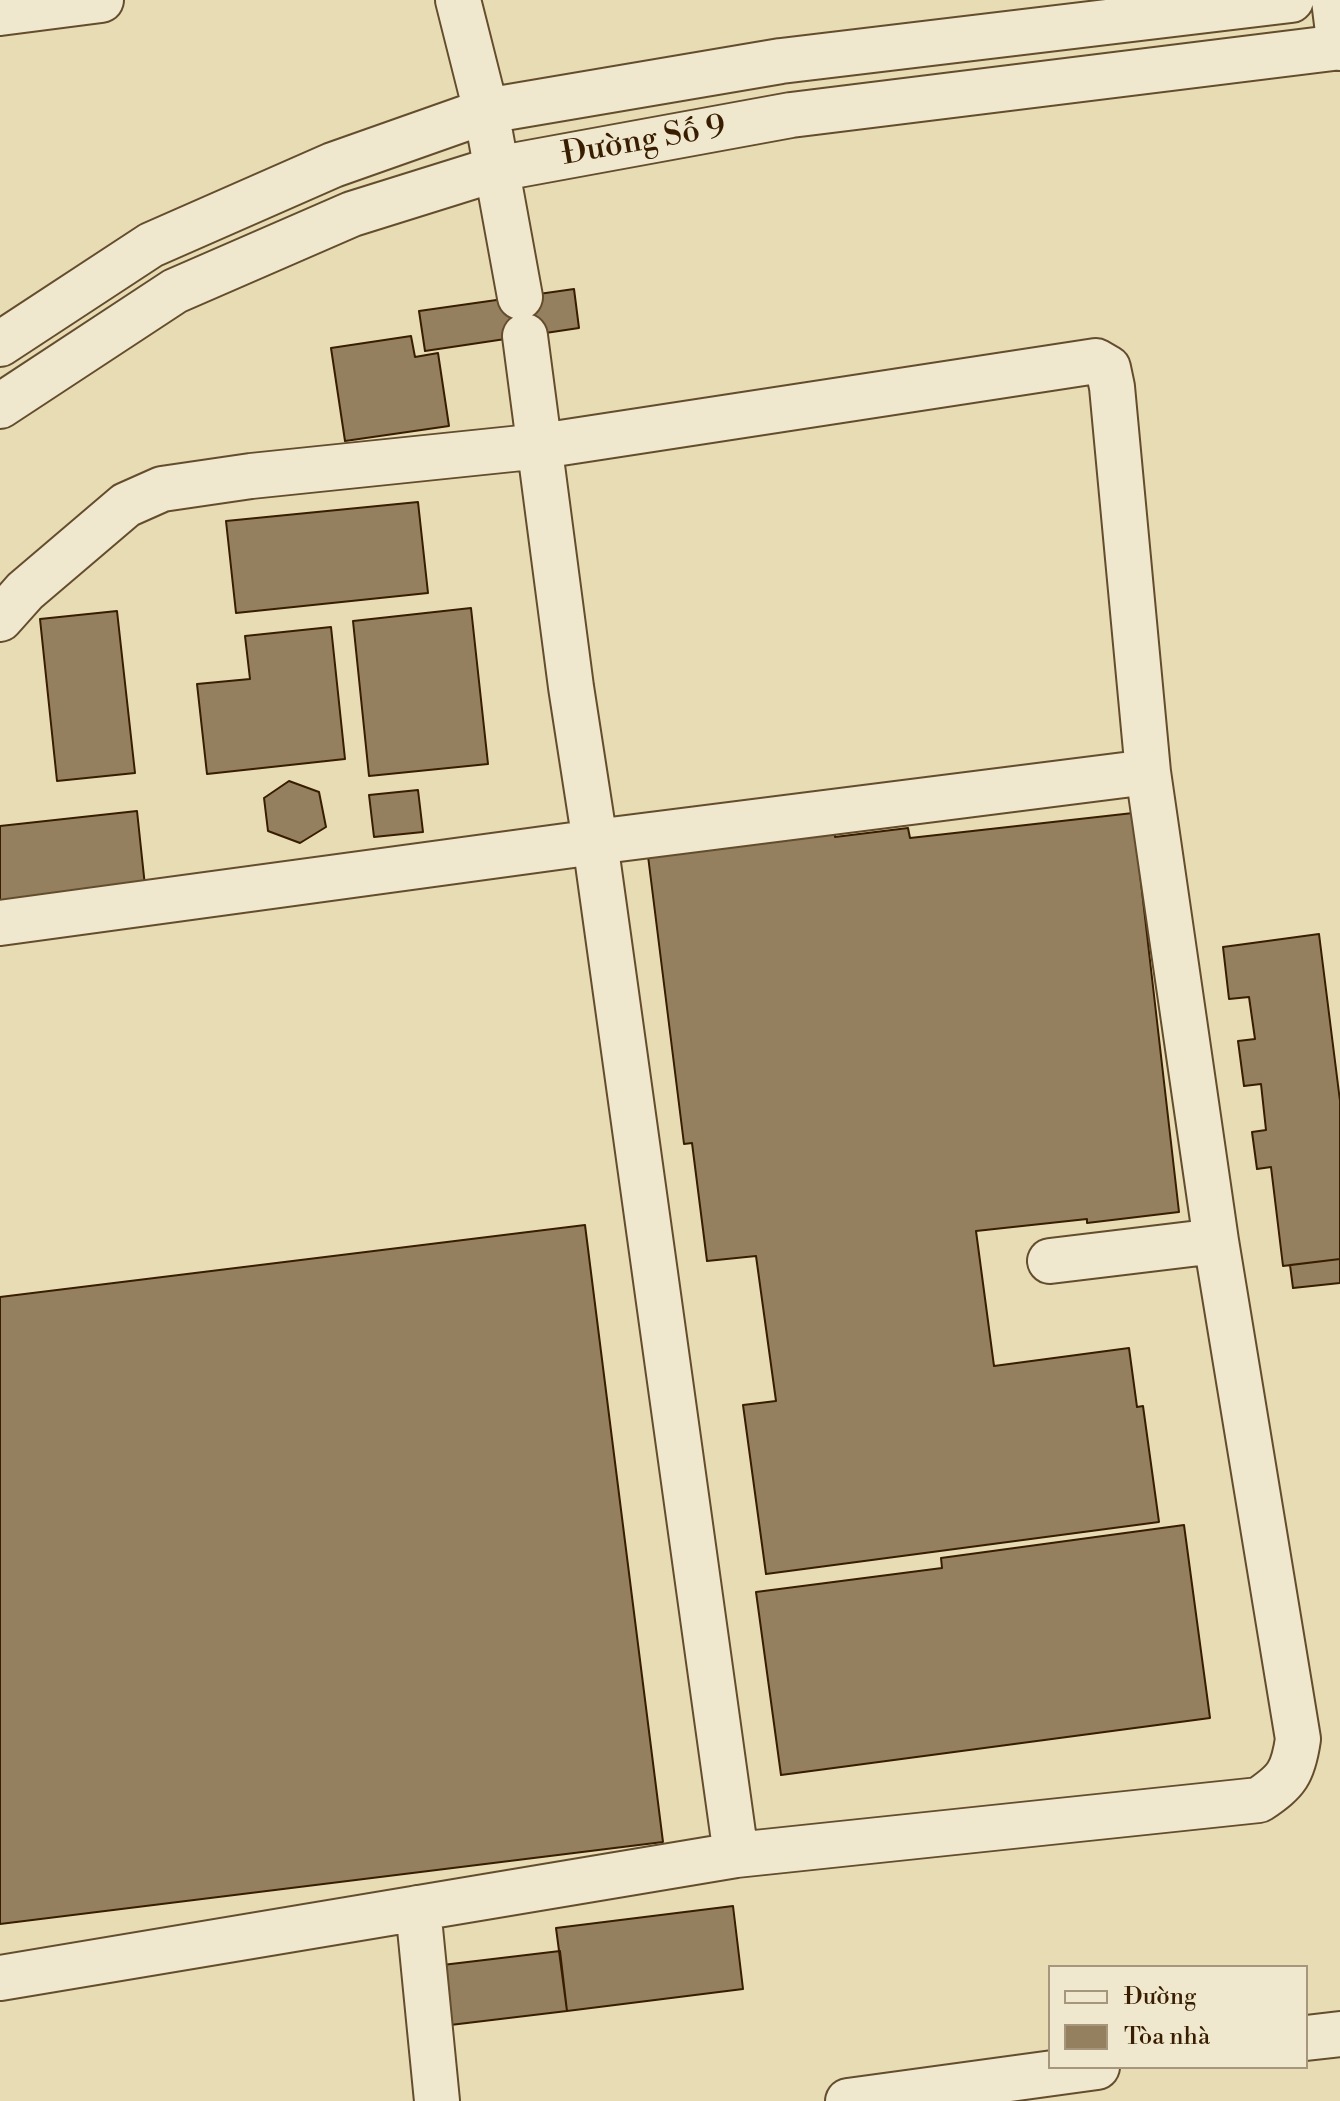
<!DOCTYPE html>
<meta charset="utf-8">
<style>
body{margin:0}
#map{position:relative;width:1340px;height:2101px;overflow:hidden;background:#e8dcb4;font-family:"Libre Bodoni",serif}
canvas{display:block}
.legend{position:absolute;left:1048px;top:1965px;width:260px;height:104px;box-sizing:border-box;background:#f0e8ce;border:2px solid #a6977c;margin:0;padding:10px 14px;list-style:none;font-size:24px;color:#381d00}
.legend li{display:flex;align-items:center;gap:16px;height:40px}
.legend b{width:40px;border:2px solid #a6977c}
</style>
<div id="map">
<canvas width="1340" height="2101"></canvas>
<ul class="legend">
<li><b style="height:10px;background:#f0e8ce"></b>Đường</li>
<li><b style="height:22px;background:#94805e"></b>Tòa nhà</li>
</ul>
</div>
<script>
const ctx = document.querySelector('canvas').getContext('2d');
ctx.lineJoin = 'round';
function fillPath(path, color) { ctx.fillStyle = color; ctx.fill(path, 'evenodd'); }
function stroke(path, color, width, dash) { ctx.strokeStyle = color; ctx.lineWidth = width; ctx.lineCap = dash ? 'butt' : 'round'; ctx.setLineDash(dash || []); ctx.stroke(path); }
function drawText(font, color, halo, rows, align = 'center') {
  ctx.font = font + ' "Libre Bodoni",serif'; ctx.lineWidth = 6; ctx.setLineDash([]); ctx.textBaseline = 'middle'; ctx.strokeStyle = halo; ctx.fillStyle = color; for (const [text, x, y, turn = 0] of rows) {
    ctx.save(); ctx.translate(x, y); ctx.rotate((+turn || 0) * Math.PI / 180); ctx.textAlign = isNaN(turn) ? turn : align; if (halo) ctx.strokeText(text, 0, 0); ctx.fillText(text, 0, 0); ctx.restore();
  }
}
const building = new Path2D(`
 M574,289L579,328L425,351L419,311Z
 M411,336L415,357L438,353L449,426L345,441L331,348Z
 M418,502L428,593L236,613L226,521Z
 M471,608L488,764L369,776L353,621Z
 M117,611L135,773L57,781L40,619Z
 M331,627L345,759L207,774L197,684L250,679L245,636Z
 M289,781L319,792L326,827L300,843L268,831L264,798Z
 M418,790L423,832L374,837L369,795Z
 M137,811L145,886L0,901V826Z
 M1133,813L1179,1212L1087,1223V1219L976,1231L994,1366L1129,1348L1137,1407L1143,1406L1159,1522L766,1574L743,1405L776,1401L756,1256L707,1261L692,1143L684,1144L647,848L834,825L835,837L908,828L910,838Z
 M1319,934L1340,1101V1259L1283,1266L1271,1167L1257,1169L1252,1132L1266,1130L1261,1084L1244,1086L1238,1041L1255,1039L1249,997L1229,999L1223,947Z
 M585,1225L663,1842L0,1924V1297Z
 M1340,1259V1283L1293,1288L1290,1265Z
 M1184,1525L1210,1718L781,1775L756,1592L942,1568L941,1558Z
 M733,1906L743,1989L567,2011L556,1928Z
 M560,1951L567,2011L442,2026L434,1966Z`);
const minor = new Path2D(`
 M458,0L486,111L520,297
 M1334,0L1340,48
 M0,13L101,0
 M525,336L571,687L595,842L736,1855
 M0,344L151,245L333,165L486,111L781,61L1291,0
 M0,406L175,291L352,214L496,169L791,115L1340,47
 M0,619L25,591L126,505L162,489L251,476L541,446L1096,361L1108,368L1112,387L1148,772L595,842L0,923
 M1050,1261L1216,1241
 M418,1908L437,2101
 M0,1978L736,1855L1259,1800C1287,1781 1293,1773 1298,1739L1216,1241L1148,772
 M1306,2038L1340,2034
 M848,2101L1097,2067`);
const streetNames = [
 ["Đường Số 9",644,142,-10]
];
fillPath(building, '#94805e');
stroke(building, '#381d00', 2);
stroke(minor, '#644d2d', 48);
stroke(minor, '#f0e8ce', 44);
drawText('32px', '#381d00', '#f0e8ce', streetNames);
</script>
